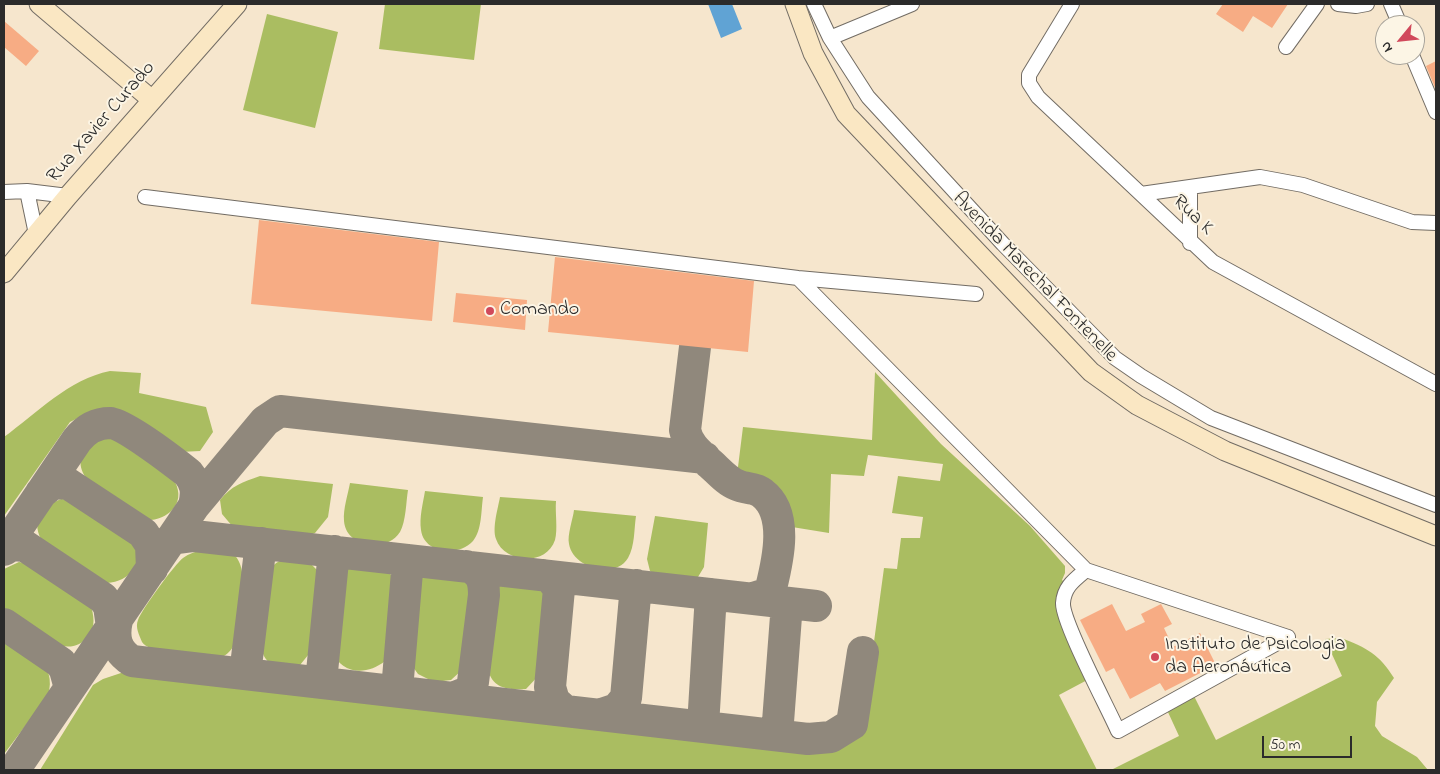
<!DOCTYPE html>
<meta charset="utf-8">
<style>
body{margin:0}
#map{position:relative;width:1440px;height:774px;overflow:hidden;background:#f6e6cd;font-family:"Indie Flower",sans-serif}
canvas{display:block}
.frame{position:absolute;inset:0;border:5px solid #2b2b2b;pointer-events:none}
.north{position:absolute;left:1375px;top:15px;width:50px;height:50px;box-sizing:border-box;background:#fcf5e5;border:1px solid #a8a49b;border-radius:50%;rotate:242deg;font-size:14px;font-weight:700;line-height:20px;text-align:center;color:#2b2b2b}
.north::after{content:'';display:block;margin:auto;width:18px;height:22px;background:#d1495b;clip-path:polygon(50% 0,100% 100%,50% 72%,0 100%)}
.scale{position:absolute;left:1262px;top:736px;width:90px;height:22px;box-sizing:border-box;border:2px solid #2b2b2b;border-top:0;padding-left:6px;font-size:15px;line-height:18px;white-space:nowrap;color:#2b2b2b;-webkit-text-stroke:4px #fcf5e5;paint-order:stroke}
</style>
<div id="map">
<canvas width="1440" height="774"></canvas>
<div class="frame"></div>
<div class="north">N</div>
<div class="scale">50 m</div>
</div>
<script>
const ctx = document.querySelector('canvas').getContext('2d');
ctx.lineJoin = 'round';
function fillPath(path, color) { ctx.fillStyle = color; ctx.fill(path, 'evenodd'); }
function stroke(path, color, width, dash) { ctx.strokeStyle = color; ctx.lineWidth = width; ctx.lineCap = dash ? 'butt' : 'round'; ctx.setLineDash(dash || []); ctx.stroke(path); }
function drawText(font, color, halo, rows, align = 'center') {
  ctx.font = font + ' "Indie Flower",sans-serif'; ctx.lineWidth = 4; ctx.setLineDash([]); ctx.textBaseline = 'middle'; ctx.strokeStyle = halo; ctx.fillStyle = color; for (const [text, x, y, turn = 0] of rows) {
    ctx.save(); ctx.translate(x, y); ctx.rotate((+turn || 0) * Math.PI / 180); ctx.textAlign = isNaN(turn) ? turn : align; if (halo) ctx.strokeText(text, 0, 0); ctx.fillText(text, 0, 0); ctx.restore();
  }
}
const green = new Path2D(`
 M385,4H481L474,60L379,49Z
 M267,14L338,32L315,128L243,110Z
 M110,371L141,373L139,393L206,407L213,432L200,451L180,452L122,411L94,410L70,422L4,516V437C37,413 69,379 110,371Z
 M875,372L941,444L1030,526L1065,566V573L1062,580L1065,583L1058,603L1091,678L1059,695L1097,770H40L93,685L103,679L130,670L820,748L842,742L856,731L865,708L884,568L897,569L901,538H920L923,517L892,513L898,476L940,481L943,464L868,455L864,476L831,474L829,533L792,527C782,492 777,478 737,475L743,427L872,440Z
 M106,436C122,438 168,467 175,482C187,505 165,522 144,520C123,506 71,484 82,454C86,443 95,438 106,436Z
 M260,476L333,484L328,517L315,533L307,536L233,527L222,514L220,500C231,486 243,482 260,476Z
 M350,483L408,490C406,502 406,521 400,532C387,553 346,548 344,521C343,509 348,494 350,483Z
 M425,491L483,497C481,511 482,530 473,541C459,557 424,554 421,530C419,518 423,503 425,491Z
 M500,497L556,501C555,513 558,529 555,540C546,567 504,563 496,539C492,528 498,508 500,497Z
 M61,499C66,499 72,500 76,502C86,507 125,532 131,540C150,562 124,588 100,582L41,539C31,520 43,506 61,499Z
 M574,510L636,516C634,529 635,546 628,558C615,580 573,568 569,544C567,535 573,519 574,510Z
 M655,516L708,523L704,567L698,577L689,580L657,576L650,571L647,559Z
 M220,548C257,553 239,613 237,640C233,647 230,653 222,657C209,662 149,654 142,642C139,635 135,627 138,620C142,609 175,564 183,558C194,550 208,549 220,548Z
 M295,557L310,563L317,570L321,583L313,649L300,665C258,672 259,651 263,618C264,604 266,590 267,576C273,562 281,559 295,557Z
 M369,559L385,565L394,580L385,661C368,675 341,676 332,650C330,642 337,586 337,573L351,561Z
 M19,562C39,564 75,589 90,603C94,615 96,627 88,637C64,665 24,624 4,609V569Z
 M446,567L461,575L473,591L463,669L451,680L434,682L418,674L406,657L416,580L431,568Z
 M520,575L537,582L547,597L541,673L526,689C479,693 487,662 489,628C490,618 489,603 492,593C497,581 509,577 520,575Z
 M4,632C28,649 58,662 48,696L4,754Z
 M1341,638C1367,648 1379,654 1394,678L1377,702L1375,726L1382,736L1417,757L1428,770H1111L1179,736L1167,710L1194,696L1216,740L1342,676L1325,639Z`);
const water = new Path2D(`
 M708,4H732L742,29L721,38Z`);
const taxiway = new Path2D(`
 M695,347L685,430C688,444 696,451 707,461C716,468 726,481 737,485C745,489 755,487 762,493C789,513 778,560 771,588L766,594L753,598
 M41,493L52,484L67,483L143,533L151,545L152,569
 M171,539L194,536L816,606
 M4,548L77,440C85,430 96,423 110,423C125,424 174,462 188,473C197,484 197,493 194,506
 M4,550L12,545L25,546L103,598L109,606L112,627
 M543,575L551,578L559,589L550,687L554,701L564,710
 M117,620C113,638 116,651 132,661L808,739L831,737L852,724L863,652
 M4,624L61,663L65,670L70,688
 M245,674L261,543
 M321,682L334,551
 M397,690L408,560
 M455,697L470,691L473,682L484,595C484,580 481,571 466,566
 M602,714L617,709L626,698L636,585
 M703,726L711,594
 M777,735L787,603
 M14,770L194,506L265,421L280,411L705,458`);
const building = new Path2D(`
 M1223,4H1288L1272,28L1253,16L1243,32L1216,14Z
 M4,21L39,51L26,66L4,47Z
 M1436,61V90L1426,66Z
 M259,220L439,242L432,321L251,304Z
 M555,257L754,281L748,352L548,332Z
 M456,293L527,300L525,330L453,322Z
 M1112,604L1126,631L1145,622L1141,614L1161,604L1172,624L1164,628L1173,647L1200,633L1216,665L1165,691L1160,683L1130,699L1114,668L1106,672L1080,620Z`);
const street = new Path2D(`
 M814,4L830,38L868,97L1003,244L1115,358L1141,376L1211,418L1436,505
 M1072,4L1029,75V83L1038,97L1213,262L1436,384
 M1338,4L1356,6L1367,4
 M1391,4L1400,25
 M830,38L912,4
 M1286,47L1317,4
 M1412,55L1436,112
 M1190,187V243
 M27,191L36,234
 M4,192L27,191L68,196
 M1141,194L1260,177L1303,185L1412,222L1436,223
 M145,197L798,278L976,294
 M798,278L1086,570L1288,637
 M1086,570C1074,580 1064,587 1063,603C1062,622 1108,708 1118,731L1288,637`);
const secondary = new Path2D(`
 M39,4L152,100
 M795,4L813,53L846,114L1091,372L1137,405L1225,451L1436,536
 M4,273L68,196L237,4`);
const markers = [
 [490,311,5,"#d1495b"],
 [1155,657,5,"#d1495b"]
];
const streetNames = [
 ["Rua Xavier Curado",102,123,-49],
 ["Rua K",1192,216,44],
 ["Avenida Marechal Fontenelle",1034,278,46]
];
const poiNames = [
 ["Comando",500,311],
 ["Instituto de Psicologia",1165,646],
 ["da Aeronáutica",1165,669]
];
fillPath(green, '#aabd61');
fillPath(water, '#60a3d4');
stroke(taxiway, '#90887c', 32);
fillPath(building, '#f7ac84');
stroke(street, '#726c64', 16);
stroke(secondary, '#726c64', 21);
stroke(street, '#fff', 14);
stroke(secondary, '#fae7c3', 19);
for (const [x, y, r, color] of markers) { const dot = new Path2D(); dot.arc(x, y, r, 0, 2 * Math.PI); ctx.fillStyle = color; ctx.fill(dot); stroke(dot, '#fcf5e5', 2); }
drawText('20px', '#2b2b2b', '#fcf5e5', streetNames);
drawText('20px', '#2b2b2b', '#fcf5e5', poiNames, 'left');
</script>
